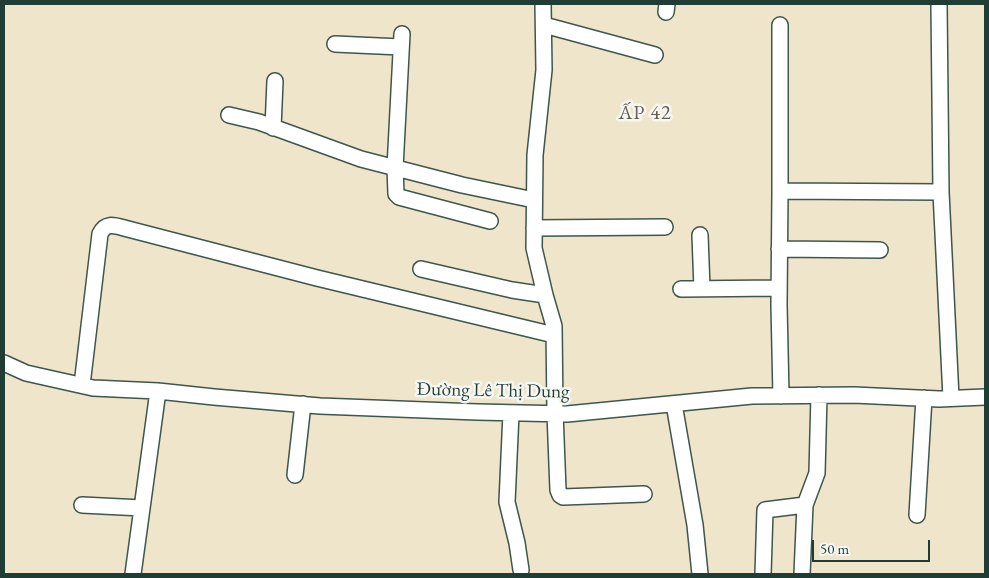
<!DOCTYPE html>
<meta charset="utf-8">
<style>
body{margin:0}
#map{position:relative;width:989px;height:578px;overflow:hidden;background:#eee5cb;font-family:"EB Garamond",serif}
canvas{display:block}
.frame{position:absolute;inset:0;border:5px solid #1f3d34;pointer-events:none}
.scale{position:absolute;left:812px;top:540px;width:118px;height:22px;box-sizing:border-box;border:2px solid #1f3d34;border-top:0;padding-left:6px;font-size:15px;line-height:18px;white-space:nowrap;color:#1f3d34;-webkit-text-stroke:4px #f6f6f2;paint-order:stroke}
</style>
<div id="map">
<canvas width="989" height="578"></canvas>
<div class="frame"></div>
<div class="scale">50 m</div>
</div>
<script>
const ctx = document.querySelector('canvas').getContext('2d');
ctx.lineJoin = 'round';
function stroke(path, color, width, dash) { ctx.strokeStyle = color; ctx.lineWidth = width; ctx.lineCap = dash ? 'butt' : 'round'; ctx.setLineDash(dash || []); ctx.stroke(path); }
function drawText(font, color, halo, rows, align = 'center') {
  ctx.font = font + ' "EB Garamond",serif'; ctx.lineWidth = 5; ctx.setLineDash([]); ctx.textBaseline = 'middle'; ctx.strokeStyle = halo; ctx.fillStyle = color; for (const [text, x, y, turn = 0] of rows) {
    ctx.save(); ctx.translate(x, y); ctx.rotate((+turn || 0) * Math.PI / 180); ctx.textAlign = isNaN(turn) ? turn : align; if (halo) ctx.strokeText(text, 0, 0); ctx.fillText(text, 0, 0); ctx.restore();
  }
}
const minor = new Path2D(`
 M543,4L544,70L535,155L534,248L545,295L554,326L555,413L558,490L560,495L563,497L644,494
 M939,4L941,192L951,398
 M666,12L667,4
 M544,25L655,55
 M402,34L395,168L396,194L399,197L490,221
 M335,44L401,47
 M229,115L259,122L361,159L462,185L534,200
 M273,128L275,81
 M780,191V25
 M534,228L665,227
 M700,235L702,289
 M779,249L880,250
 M421,269L512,290L545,295
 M681,289L779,288
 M4,363L26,373L93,388L158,391L214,397L320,406L477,412L567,414L752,396L854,395L939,399L985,397
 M82,385L100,234C106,221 116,226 128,229L317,278L554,335
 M781,396L779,305L780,191L941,192
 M674,404L695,525L700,574
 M511,413L507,502L517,543L521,570
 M295,475L303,404
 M82,505L142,508
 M917,515L924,398
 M133,574L158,391
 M763,574L765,510L805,505L817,473L819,395
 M802,574L805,505`);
const streetNames = [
 ["Đường Lê Thị Dung",493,391,1]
];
const neighbourhoodNames = [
 ["ẤP 42",645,114]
];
stroke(minor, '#3e564b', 18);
stroke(minor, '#fff', 15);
drawText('19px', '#1f3d34', '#f6f6f2', streetNames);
ctx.letterSpacing = '1px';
drawText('20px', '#675c52', '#f6f6f2', neighbourhoodNames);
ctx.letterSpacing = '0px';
</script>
